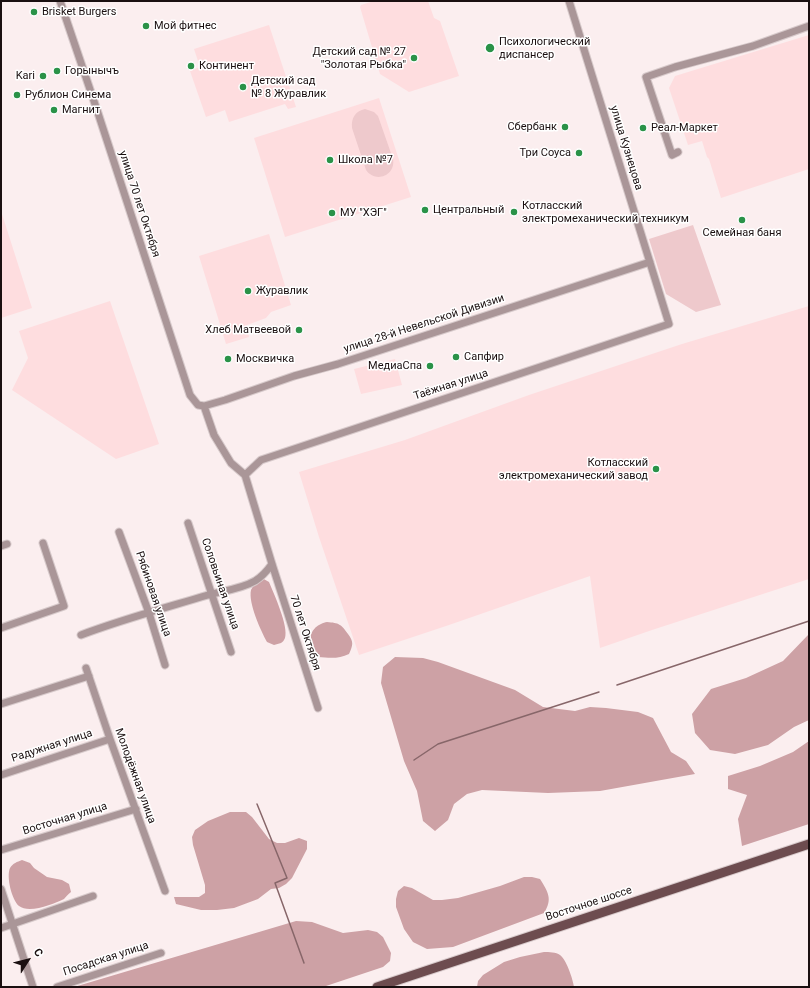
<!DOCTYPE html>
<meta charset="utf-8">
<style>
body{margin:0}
#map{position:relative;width:810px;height:988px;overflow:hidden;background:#fbeeef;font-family:Roboto,sans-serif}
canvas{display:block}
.frame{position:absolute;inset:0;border:2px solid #1a0f10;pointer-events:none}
.north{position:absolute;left:8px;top:940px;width:40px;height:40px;-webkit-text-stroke:3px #fff;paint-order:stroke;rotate:54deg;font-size:11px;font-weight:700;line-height:16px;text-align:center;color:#1a0f10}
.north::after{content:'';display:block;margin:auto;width:14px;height:18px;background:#1a0f10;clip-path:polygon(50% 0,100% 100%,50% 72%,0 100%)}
</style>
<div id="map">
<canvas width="810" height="988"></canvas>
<div class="frame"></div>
<div class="north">С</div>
</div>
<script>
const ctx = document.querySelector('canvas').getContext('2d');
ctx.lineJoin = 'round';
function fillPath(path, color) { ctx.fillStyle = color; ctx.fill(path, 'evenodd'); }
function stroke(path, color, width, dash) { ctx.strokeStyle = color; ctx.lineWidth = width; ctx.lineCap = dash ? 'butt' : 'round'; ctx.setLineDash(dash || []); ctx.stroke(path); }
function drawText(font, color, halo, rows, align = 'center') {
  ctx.font = font + ' Roboto,sans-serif'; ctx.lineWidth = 3; ctx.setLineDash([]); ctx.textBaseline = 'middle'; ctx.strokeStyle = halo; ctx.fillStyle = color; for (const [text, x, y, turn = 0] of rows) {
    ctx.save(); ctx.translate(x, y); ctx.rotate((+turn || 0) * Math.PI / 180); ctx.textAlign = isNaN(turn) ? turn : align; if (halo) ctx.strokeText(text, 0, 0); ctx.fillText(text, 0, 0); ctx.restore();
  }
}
const built = new Path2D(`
 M374,1H428L434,18L440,21L459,76L409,92L380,74L360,7L361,5Z
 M269,25L296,107L288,109L285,104L229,122L225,110L206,117L190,71L200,67L194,49Z
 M809,35V169L721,198L709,159L707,157L702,141L688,145L669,88L675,76Z
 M379,98L411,197L285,237L254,138Z
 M1,211L32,308L1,318Z
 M269,234L291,305L271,312L266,318L247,325L249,337L226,344L199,256Z
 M110,301L159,444L116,459L12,390L28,358L19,331Z
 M809,306V579L652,630L600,648L590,576L449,625L359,655L319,537L299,472L405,440L529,395L682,344Z
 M395,359L402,385L361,394L354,369Z`);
const green = new Path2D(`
 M365,109L374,112L378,116L393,159C396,175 376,184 366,170L352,128C351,117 356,111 365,109Z
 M693,225L721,305L696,312L666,294L649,239Z`);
const forest = new Path2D(`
 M262,578L269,582C274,594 289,627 285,638C284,640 283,642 281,643L274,645L267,642C261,631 248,603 251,590C253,585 257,582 262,578Z
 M327,622C339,623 341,624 348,634C354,642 353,645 349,654C339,659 330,658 318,657C315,654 312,650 310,646C307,638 313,627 321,624C323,623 325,622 327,622Z
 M809,634V720L794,727L768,745L735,754L710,750L695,733L692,714L711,689L746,678L783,661Z
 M395,657L423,658L438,662L515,690L543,707L575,711L590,707L606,708L638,712L653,718L671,752L686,761L695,774L600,791L548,793L482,790L467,794L454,804L448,820L435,831L423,821L417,791L404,761L381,683L383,667Z
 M809,741V824L742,846L738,819L747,795L728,789V776L760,766L793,752Z
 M230,812H246L252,817L269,839L277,843H285L299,838L307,841V849L292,878L286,884L279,888L271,889L258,899L234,908L217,910H201L176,904L174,897H199L205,893V885L193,845L192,837L195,830L208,821Z
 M22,860L30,863L34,868L47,877L62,880L69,884L71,892C68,894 66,897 64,899C54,904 29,914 19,906C12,900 6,877 10,868C13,863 17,862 22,860Z
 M524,877H532L540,879C548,892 553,899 544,913L453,947L427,949L413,942L404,929L396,907V899L398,891L404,886L412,888L433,900H442L458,898L500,886Z
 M296,921L312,922L343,933L368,930L377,932L383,937L391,953L390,961L383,967L323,987H74Z
 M544,952C549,952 556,952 560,955C566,959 573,979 574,987H477L478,981L483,975L504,962L520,957Z`);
const stream = new Path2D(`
 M617,685L809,621
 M414,760L438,744L599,692
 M257,804L287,878L275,883L304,963`);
const minor = new Path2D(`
 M60,1L98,113L190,395L198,405L204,406L225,400L294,376L338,364L433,333L650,262
 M678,152L672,155L646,77L675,67L753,46L809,26
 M204,406L214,435L231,463L245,475L272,564L318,708
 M245,475L261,460L669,324L569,1
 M188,523L231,652
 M119,532L149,613L165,665
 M1,546L7,544
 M1,628L64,606L43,543
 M81,635C123,619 165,608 208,595C223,591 241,589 255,581C263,576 267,571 272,564
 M86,668L110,739L165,891
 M1,704L89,676
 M1,775L110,739
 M1,850L136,809
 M1,889L33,987
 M1,928L93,896
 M57,987L161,953`);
const major = new Path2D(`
 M377,987L809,844`);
const markers = [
 [34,12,4,"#2a9248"],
 [146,26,4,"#2a9248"],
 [490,48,5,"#2a9248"],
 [414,58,4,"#2a9248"],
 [191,66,4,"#2a9248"],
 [57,71,4,"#2a9248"],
 [43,76,4,"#2a9248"],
 [243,87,4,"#2a9248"],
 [17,95,4,"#2a9248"],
 [54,110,4,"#2a9248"],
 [565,127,4,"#2a9248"],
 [643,128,4,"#2a9248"],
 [579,153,4,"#2a9248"],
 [330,160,4,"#2a9248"],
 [425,210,4,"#2a9248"],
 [514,212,4,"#2a9248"],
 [332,213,4,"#2a9248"],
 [742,220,4,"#2a9248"],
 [248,291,4,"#2a9248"],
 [299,330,4,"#2a9248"],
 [456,357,4,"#2a9248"],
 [228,359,4,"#2a9248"],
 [430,366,4,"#2a9248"],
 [656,469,4,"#2a9248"]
];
const poiNames = [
 ["Brisket Burgers",42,12],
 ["Мой фитнес",154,26],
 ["Психологический",499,42],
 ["диспансер",499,55],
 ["Детский сад № 27",406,52,"right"],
 ["\"Золотая Рыбка\"",406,65,"right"],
 ["Континент",199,66],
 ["Горынычъ",65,71],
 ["Kari",35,76,"right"],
 ["Детский сад",251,81],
 ["№ 8 Журавлик",251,94],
 ["Рублион Синема",25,95],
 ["Магнит",62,110],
 ["Сбербанк",557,127,"right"],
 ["Реал-Маркет",651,128],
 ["Три Соуса",571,153,"right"],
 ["Школа №7",338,160],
 ["Котласский",522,206],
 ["электромеханический техникум",522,219],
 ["Центральный",433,210],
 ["МУ \"ХЭГ\"",340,213],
 ["Семейная баня",742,233,"center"],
 ["Журавлик",256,291],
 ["Хлеб Матвеевой",291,330,"right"],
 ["Сапфир",464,357],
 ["Москвичка",236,359],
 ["МедиаСпа",422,366,"right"],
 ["Котласский",648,463,"right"],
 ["электромеханический завод",648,476,"right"]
];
const streetNames = [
 ["улица Кузнецова",626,148,73],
 ["улица 70 лет Октября",139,204,72],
 ["улица 28-й Невельской Дивизии",424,324,-18],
 ["Таёжная улица",451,385,-18],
 ["Соловьиная улица",220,584,71],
 ["Рябиновая улица",153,594,71],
 ["70 лет Октября",305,633,72],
 ["Радужная улица",52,746,-18],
 ["Молодёжная улица",135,776,70],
 ["Восточная улица",65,819,-17],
 ["Восточное шоссе",589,904,-18],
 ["Посадская улица",106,959,-18]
];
fillPath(built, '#fedddf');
fillPath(green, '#eec9cc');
fillPath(forest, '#cda1a5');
stroke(stream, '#876669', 1.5);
stroke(minor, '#d7cacb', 9);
stroke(major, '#d7cacb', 11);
stroke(minor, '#aa9698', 7);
stroke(major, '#6d4c4f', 9);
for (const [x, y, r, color] of markers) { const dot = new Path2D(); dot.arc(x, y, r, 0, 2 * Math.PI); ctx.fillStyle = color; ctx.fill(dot); stroke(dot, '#fff', 1.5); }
drawText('11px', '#1a0f10', '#fff', poiNames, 'left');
drawText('11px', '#1a0f10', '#fff', streetNames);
</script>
